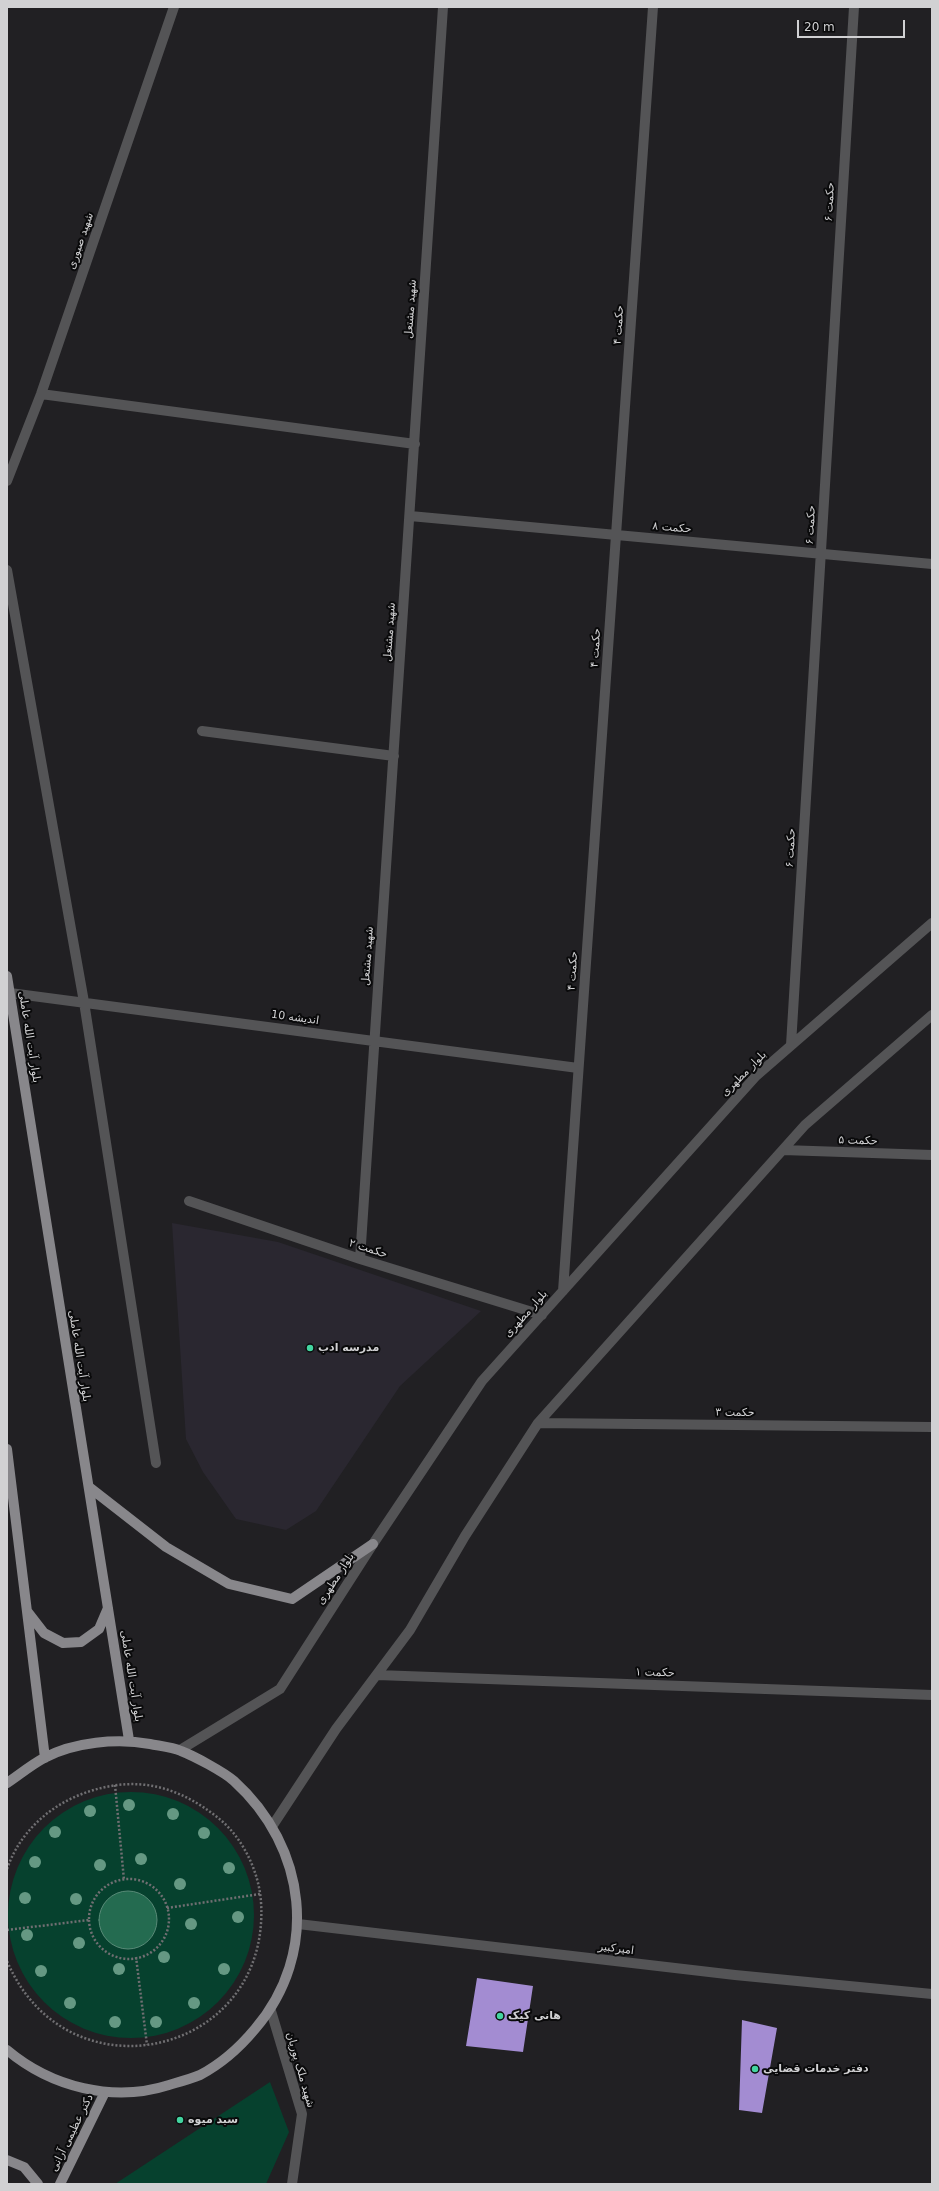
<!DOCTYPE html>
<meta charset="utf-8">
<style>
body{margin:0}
#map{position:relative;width:939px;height:2191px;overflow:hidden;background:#212023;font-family:"DejaVu Sans",sans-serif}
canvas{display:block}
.frame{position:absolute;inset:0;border:8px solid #d1d1d3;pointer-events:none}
.scale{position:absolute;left:797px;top:20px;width:108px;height:18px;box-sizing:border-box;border:2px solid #d1d1d3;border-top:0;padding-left:5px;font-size:12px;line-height:14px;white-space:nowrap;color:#d1d1d3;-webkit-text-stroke:3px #0a0a0b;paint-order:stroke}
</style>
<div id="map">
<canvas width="939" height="2191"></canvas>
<div class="frame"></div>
<div class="scale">20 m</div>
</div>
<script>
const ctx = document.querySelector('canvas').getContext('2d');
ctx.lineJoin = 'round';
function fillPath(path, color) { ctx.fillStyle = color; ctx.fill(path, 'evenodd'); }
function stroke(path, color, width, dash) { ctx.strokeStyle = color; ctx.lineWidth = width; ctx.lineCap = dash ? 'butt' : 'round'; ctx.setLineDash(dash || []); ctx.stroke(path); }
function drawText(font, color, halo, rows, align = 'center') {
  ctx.font = font + ' "DejaVu Sans","Noto Sans Arabic",sans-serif'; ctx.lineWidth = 4; ctx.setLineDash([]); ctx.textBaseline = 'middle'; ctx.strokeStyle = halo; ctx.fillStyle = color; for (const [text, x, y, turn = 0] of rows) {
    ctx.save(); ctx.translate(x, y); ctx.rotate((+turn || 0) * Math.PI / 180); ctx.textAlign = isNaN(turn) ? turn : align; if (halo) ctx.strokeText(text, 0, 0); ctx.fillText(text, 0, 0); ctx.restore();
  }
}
const built = new Path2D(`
 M172,1223L278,1242L481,1311L400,1386L316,1511L286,1530L236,1519L203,1472L186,1439Z`);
const green = new Path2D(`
 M8 1915a123 123 0 1 1 246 0a123 123 0 1 1-246 0Z
 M270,2082L289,2132L266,2184H115Z`);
const water = new Path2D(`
 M99 1920a29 29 0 1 1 58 0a29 29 0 1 1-58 0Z`);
const building = new Path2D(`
 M477,1978L533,1986L523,2052L466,2046Z
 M742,2020L777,2028L762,2113L739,2110Z`);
const path = new Path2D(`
 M115,1785L124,1880
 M7,1869C23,1823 64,1794 111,1786C151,1779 185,1792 217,1817C242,1836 259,1871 261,1902C271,2056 67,2103 7,1961
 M89 1919a40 40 0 1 1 80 0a40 40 0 1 1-80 0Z
 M167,1908L260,1894
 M7,1930L89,1920
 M136,1957L147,2045`);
const minor = new Path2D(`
 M41,394L415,444
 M7,481L41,394L174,7
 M410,516L932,564
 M7,570L84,1002L156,1463
 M202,731L394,756
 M10,993L578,1068
 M791,1045L854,7
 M783,1150L932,1155
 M189,1201L360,1259L542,1315
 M360,1259L443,7
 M563,1291L653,7
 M538,1423L932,1427
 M377,1675L932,1695
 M180,1750L280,1689L373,1544L482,1381L756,1076L932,923
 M273,1825L336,1729L410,1630L465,1536L538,1423L805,1125L932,1015
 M298,1924L735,1975L932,1994
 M271,2011L302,2114L292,2184`);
const major = new Path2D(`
 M7,976L129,1740
 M7,1449L45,1758
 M89,1487L166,1547L229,1584L292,1599L373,1544
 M27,1611L44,1633L63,1643L81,1642L99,1629L108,1608
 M7,1783C19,1775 31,1765 44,1758C74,1742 117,1738 150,1744C160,1746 172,1747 181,1751C194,1756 224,1772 234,1781C307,1847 320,1953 255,2029C240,2047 221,2064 200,2075C190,2079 179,2082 169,2085C113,2103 51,2087 7,2050
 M7,2160L24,2167L38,2184
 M60,2184L105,2092`);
const trees = [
 [129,1805],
 [90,1811],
 [173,1814],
 [55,1832],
 [204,1833],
 [141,1859],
 [35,1862],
 [100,1865],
 [229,1868],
 [180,1884],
 [25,1898],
 [76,1899],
 [238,1917],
 [191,1924],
 [27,1935],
 [79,1943],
 [164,1957],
 [119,1969],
 [224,1969],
 [41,1971],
 [70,2003],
 [194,2003],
 [115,2022],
 [156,2022]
];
const markers = [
 [310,1348,4,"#43d4a0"],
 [500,2016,4,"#43d4a0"],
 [755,2069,4,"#43d4a0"],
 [180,2120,4,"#43d4a0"]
];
const streetNames = [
 ["حکمت ۶",830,202,-87],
 ["شهید صبوری",81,241,-71],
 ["شهید مشتعل",411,309,-86],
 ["حکمت ۴",619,325,-86],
 ["حکمت ۶",811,525,-87],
 ["حکمت ۸",672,528,5],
 ["شهید مشتعل",390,632,-86],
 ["حکمت ۴",596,648,-86],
 ["حکمت ۶",791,848,-87],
 ["شهید مشتعل",368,956,-86],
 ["حکمت ۴",573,971,-86],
 ["اندیشه 10",295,1018,8],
 ["بلوار آیت‌ الله عاملی",29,1037,81],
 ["بلوار مطهری",744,1074,-45],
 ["حکمت ۵",858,1141,2],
 ["حکمت ۲",368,1249,18],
 ["بلوار مطهری",526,1314,-48],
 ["بلوار آیت‌ الله عاملی",79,1356,81],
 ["حکمت ۳",735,1413,1],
 ["بلوار مطهری",336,1579,-57],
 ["حکمت ۱",655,1673,2],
 ["بلوار آیت‌ الله عاملی",131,1676,81],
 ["امیرکبیر",616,1949,7],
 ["شهید ملک پوریان",300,2070,74],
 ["دکتر عظیمی آرانی",72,2133,-64]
];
const poiNames = [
 ["مدرسه ادب",318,1348],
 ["هانی کیک",508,2016],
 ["دفتر خدمات قضایی",763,2069],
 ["سبد میوه",188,2120]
];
fillPath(built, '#2a2730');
fillPath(green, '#06412e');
fillPath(water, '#246b50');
stroke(water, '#588a77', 1);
fillPath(building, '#a38cd2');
stroke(path, '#706f72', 2.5, [2, 2]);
stroke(minor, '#545456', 10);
stroke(major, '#88878b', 10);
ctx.fillStyle = '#659883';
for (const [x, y] of trees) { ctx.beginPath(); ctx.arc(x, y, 6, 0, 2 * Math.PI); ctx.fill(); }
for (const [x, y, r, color] of markers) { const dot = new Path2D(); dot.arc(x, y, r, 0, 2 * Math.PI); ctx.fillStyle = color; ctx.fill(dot); stroke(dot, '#0a0a0b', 1.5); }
drawText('11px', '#d1d1d3', '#0a0a0b', streetNames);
drawText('bold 11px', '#d1d1d3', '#0a0a0b', poiNames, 'left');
</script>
